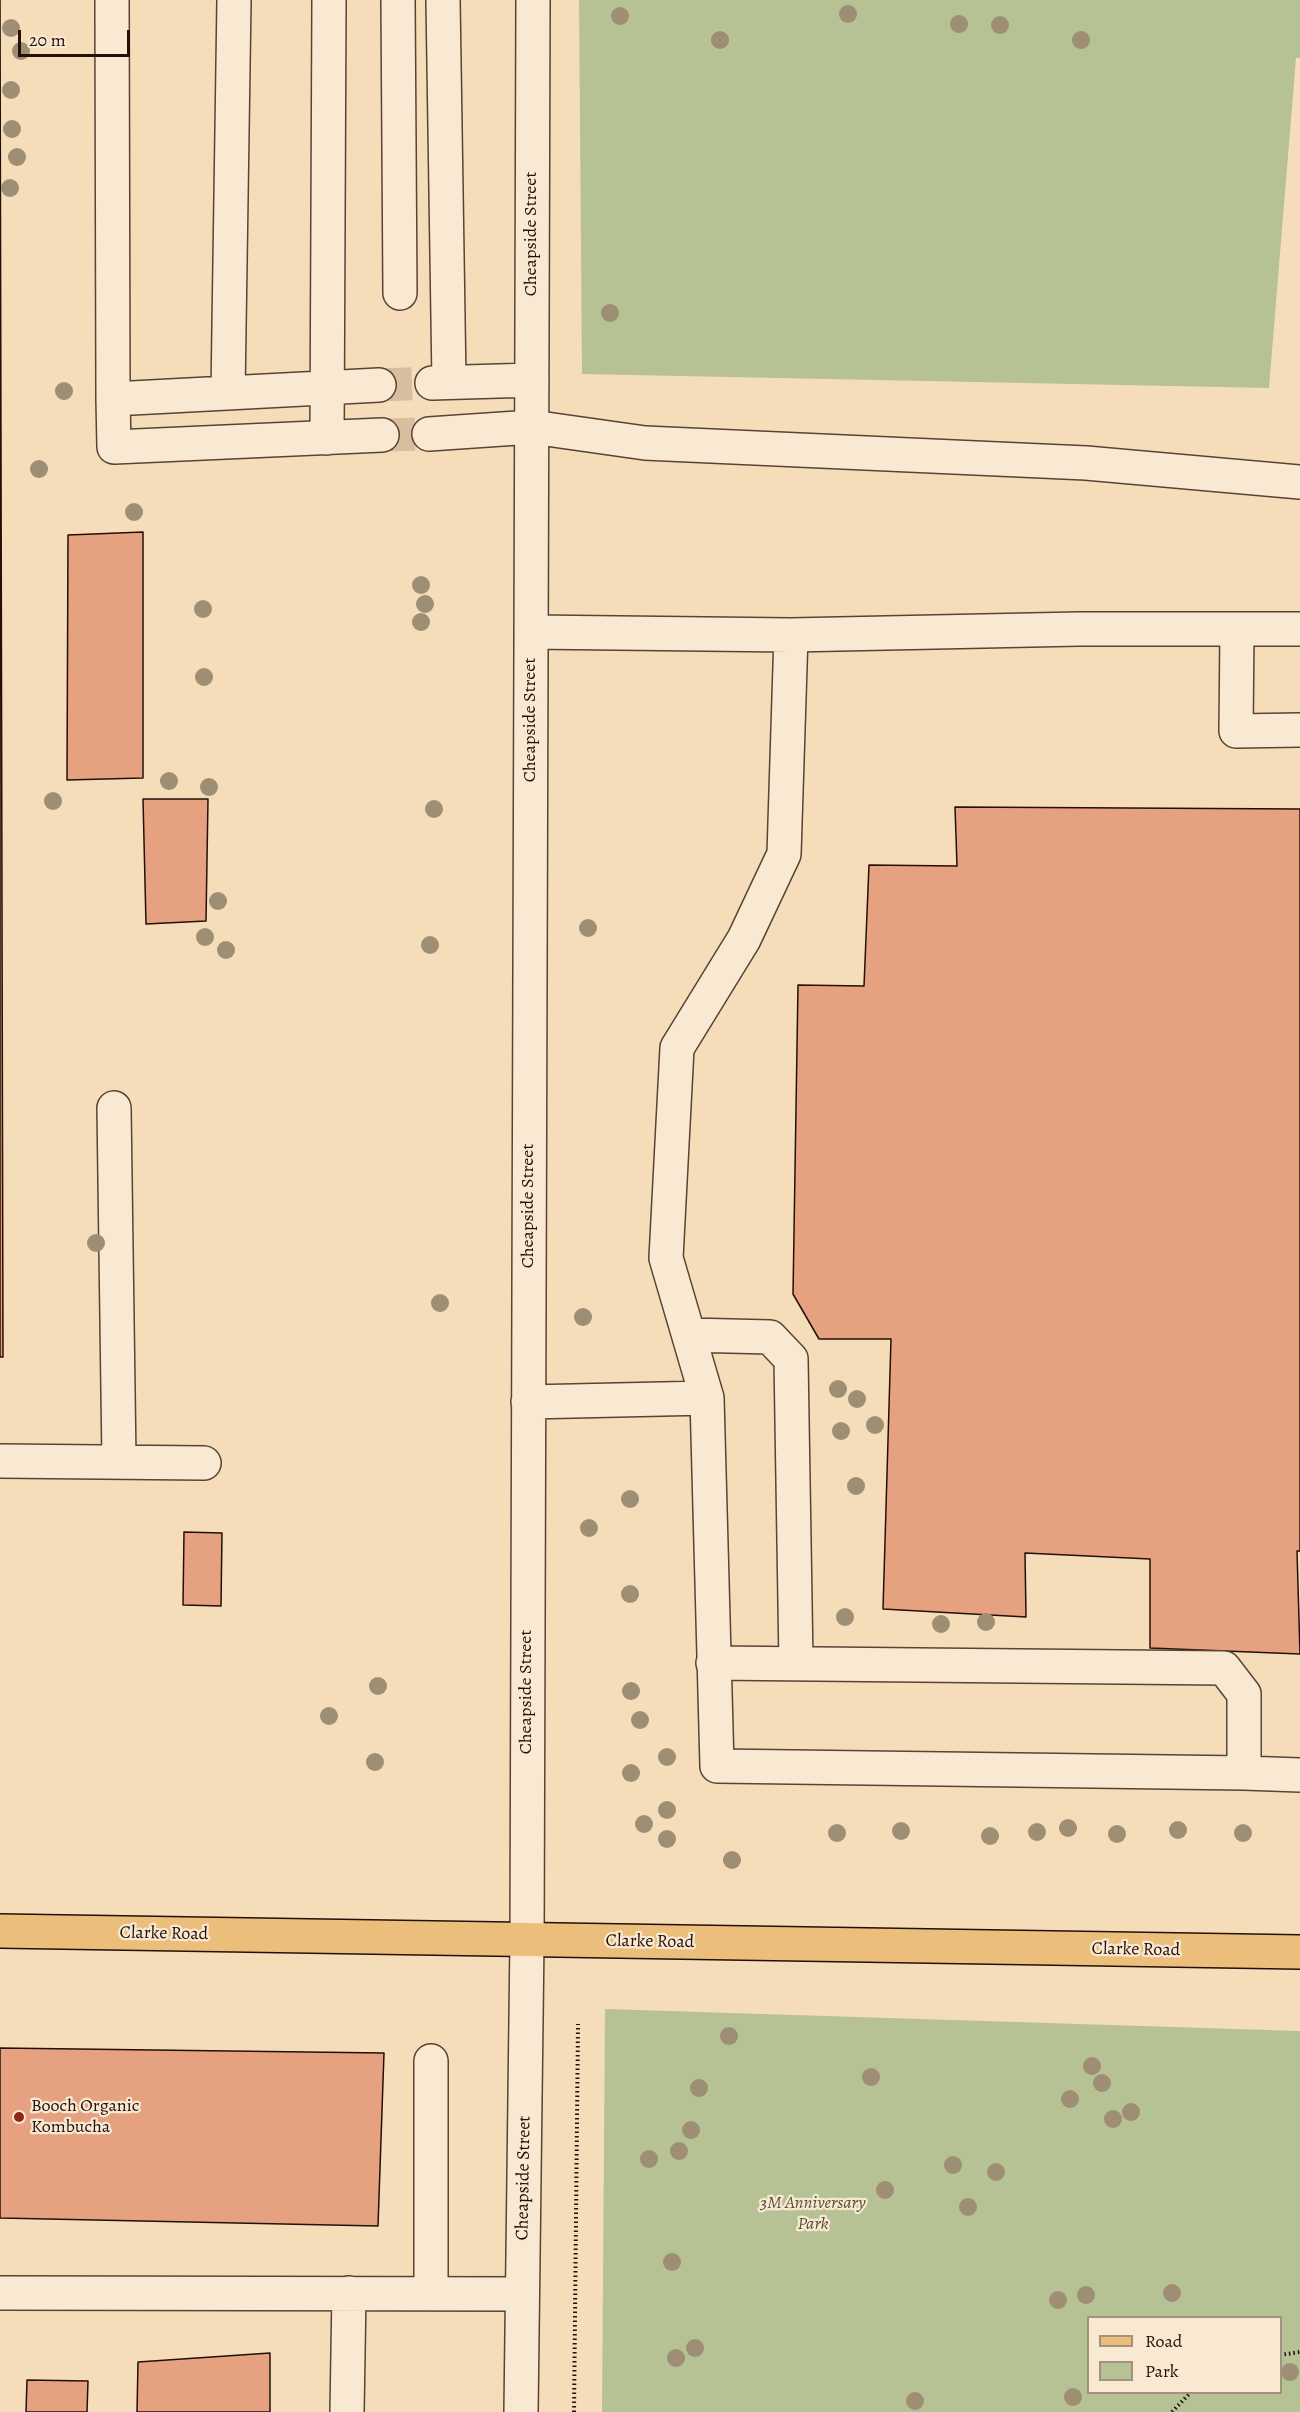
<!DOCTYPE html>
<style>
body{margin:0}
#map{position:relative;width:1300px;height:2412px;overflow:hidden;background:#f6ddb9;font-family:Alegreya,serif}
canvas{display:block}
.legend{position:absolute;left:1087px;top:2316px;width:195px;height:78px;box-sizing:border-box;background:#f9e9d2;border:2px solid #a39282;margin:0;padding:8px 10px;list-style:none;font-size:18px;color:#231009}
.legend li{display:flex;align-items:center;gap:12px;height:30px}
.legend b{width:30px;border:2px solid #a39282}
.scale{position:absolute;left:18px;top:30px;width:112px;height:27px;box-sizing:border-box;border:3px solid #231009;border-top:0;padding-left:8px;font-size:18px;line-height:21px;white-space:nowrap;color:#231009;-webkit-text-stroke:4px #f9e9d2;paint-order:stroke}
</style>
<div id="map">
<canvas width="1300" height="2412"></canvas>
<ul class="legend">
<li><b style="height:8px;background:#ebbe7c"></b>Road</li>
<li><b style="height:16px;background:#b6c294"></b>Park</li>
</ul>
<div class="scale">20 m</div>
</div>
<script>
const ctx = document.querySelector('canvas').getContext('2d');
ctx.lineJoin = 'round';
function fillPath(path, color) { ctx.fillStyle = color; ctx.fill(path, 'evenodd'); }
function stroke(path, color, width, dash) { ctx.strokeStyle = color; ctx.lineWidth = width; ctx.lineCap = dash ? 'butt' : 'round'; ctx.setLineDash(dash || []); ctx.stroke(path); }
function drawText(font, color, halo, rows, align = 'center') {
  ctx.font = font + ' Alegreya,serif'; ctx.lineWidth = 4.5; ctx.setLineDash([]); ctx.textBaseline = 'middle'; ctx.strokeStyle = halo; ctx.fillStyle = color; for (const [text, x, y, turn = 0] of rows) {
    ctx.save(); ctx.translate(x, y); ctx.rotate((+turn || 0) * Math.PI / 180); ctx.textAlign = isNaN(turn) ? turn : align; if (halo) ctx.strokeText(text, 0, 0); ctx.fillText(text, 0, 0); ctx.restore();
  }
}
const green = new Path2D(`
 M579,0H1300V58H1296L1269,388L582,374Z
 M605,2009L1300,2031V2412H602ZM1088,2318H1280V2392H1088Z`);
const building = new Path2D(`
 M0,0L3,1357H0Z
 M143,532V778L67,780L68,535Z
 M143,799H208L206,921L146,924Z
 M955,807L1300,809V1551H1297L1300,1654L1150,1648V1559L1025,1553L1026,1617L883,1609L891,1339H819L793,1294L798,985L864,986L869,865L957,866Z
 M184,1532L222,1533L221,1606L183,1605Z
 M0,2048L384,2053L378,2226L0,2218Z
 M270,2353V2412H137L138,2362Z
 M27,2380L88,2381L87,2412H26Z`);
const minorTunnel = new Path2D(`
 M379,385L432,383
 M382,435L429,434`);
const path = new Path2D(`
 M1280,2355L1300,2352
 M574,2412L578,2024
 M1172,2412L1191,2392`);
const minor = new Path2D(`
 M112,0L113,399
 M398,0L400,293
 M443,0L449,382
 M432,383L532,380
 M379,385L113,399L114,447L382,435
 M228,393L234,0
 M429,434L532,427L645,443L1086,463L1300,482
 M327,438L329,0
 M1237,629H1300
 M531,632L791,635L1079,629H1237L1236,731L1300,730
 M791,635L784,854L744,939L677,1048L666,1258L707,1398L717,1766L1244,1773L1300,1775
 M114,1108L119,1461
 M690,1335L770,1337L791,1359L796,1663
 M528,1402L707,1398
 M0,1461L204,1463
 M713,1663L1224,1668L1244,1694V1773
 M431,2061V2293
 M0,2293L522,2294
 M347,2412L349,2293
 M521,2412L527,1940L533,0`);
const major = new Path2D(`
 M0,1931L1300,1952`);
const trees = [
 [848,14],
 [620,16],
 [959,24],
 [1000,25],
 [11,28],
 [720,40],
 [1081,40],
 [21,51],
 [11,90],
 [12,129],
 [17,157],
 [10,188],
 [610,313],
 [64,391],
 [39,469],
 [134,512],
 [421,585],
 [425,604],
 [203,609],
 [421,622],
 [204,677],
 [169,781],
 [209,787],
 [53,801],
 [434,809],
 [218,901],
 [588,928],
 [205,937],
 [430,945],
 [226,950],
 [96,1243],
 [440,1303],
 [583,1317],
 [838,1389],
 [857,1399],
 [875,1425],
 [841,1431],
 [856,1486],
 [630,1499],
 [589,1528],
 [630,1594],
 [845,1617],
 [986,1622],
 [941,1624],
 [378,1686],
 [631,1691],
 [329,1716],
 [640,1720],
 [667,1757],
 [375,1762],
 [631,1773],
 [667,1810],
 [644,1824],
 [1068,1828],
 [1178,1830],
 [901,1831],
 [1037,1832],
 [837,1833],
 [1243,1833],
 [1117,1834],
 [990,1836],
 [667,1839],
 [732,1860],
 [729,2036],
 [1092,2066],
 [871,2077],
 [1102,2083],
 [699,2088],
 [1070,2099],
 [1131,2112],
 [1113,2119],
 [691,2130],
 [679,2151],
 [649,2159],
 [953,2165],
 [996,2172],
 [885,2190],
 [968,2207],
 [672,2262],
 [1172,2293],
 [1086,2295],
 [1058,2300],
 [695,2348],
 [676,2358],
 [1290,2372],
 [1073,2397],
 [915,2401]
];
const markers = [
 [19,2117,6,"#8f2418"]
];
const streetNames = [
 ["Cheapside Street",532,234,-90],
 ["Cheapside Street",531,720,-90],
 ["Cheapside Street",529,1206,-90],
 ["Cheapside Street",527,1692,-90],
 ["Clarke Road",164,1934,1],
 ["Clarke Road",650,1942,1],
 ["Clarke Road",1136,1950,1],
 ["Cheapside Street",524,2178,-89]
];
const poiNames = [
 ["Booch Organic",31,2107],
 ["Kombucha",31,2128]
];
const parkNames = [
 ["3M Anniversary",813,2204],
 ["Park",813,2225]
];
fillPath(green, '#b6c294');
fillPath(building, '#e6a181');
stroke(building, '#231009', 1.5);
stroke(minorTunnel, '#d6be9f', 33, [33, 16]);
stroke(minor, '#584335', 36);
stroke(major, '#231009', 36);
stroke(path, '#231009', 4, [1.5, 3]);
stroke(minor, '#f9e9d2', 33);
stroke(major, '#ebbe7c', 33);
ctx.fillStyle = '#9e8e73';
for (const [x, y] of trees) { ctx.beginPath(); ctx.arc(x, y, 9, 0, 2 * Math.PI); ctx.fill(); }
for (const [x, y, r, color] of markers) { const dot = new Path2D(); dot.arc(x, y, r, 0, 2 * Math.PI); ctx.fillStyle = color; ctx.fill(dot); stroke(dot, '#f9e9d2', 2); }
drawText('18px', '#231009', '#f9e9d2', streetNames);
drawText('18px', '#231009', '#f9e9d2', poiNames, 'left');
drawText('italic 18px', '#564e3a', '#f9e9d2', parkNames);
</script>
